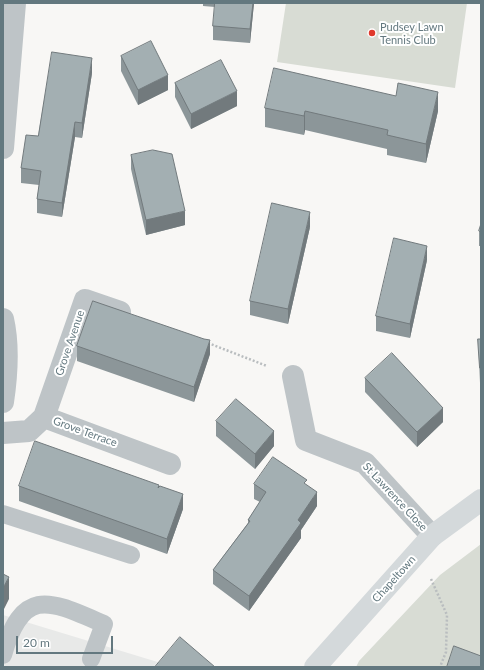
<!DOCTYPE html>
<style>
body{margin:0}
#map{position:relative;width:484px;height:670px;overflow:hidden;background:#f8f7f5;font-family:Lato,sans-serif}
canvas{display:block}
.frame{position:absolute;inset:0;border:4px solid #63787f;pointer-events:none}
.scale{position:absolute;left:16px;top:636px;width:97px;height:18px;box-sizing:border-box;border:2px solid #63787f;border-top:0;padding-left:5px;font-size:12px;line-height:14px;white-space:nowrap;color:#63787f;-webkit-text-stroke:3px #fff;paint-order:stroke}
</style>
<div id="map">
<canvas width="484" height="670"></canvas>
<div class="frame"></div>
<div class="scale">20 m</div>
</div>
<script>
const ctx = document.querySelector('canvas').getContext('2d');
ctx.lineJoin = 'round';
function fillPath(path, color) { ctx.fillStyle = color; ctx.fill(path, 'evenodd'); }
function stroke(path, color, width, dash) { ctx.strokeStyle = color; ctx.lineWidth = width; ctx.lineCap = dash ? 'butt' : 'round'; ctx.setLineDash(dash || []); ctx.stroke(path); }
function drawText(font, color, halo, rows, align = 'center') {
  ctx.font = font + ' Lato,sans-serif'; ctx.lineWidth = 4; ctx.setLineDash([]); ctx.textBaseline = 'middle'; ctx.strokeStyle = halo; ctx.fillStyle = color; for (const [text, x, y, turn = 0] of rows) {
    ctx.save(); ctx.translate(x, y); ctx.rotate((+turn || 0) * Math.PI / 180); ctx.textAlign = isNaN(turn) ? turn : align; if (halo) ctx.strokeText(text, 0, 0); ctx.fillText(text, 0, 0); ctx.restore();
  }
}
const built = new Path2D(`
 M3,615L174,667H3Z`);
const green = new Path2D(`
 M286,3H467L455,88L277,62Z
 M481,544V667H356L359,661L440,575Z`);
const path = new Path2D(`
 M208,343L267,366
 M431,579L447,615L446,652L440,667`);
const service = new Path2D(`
 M3,514L131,555
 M3,655C23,585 50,601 104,624L91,659`);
const minor = new Path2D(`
 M3,148L15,3
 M3,319C9,345 7,375 3,402
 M293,376L306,440L365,463L432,536
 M44,417L85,300L120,312
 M3,433L29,431L44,417L170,464`);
const secondary = new Path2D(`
 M315,667L432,536L481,500`);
const wall = new Path2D(`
 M203,3H254L250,43L213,40V26L215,7L203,6Z
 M121,56L168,90L138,105L121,71Z
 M92,73L82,138L75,137L62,217L37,213V199L39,185L21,183V168L38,136Z
 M175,83L237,106L191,129L175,97Z
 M265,108L438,111L426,163L387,155V149L305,130L304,135L265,127Z
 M131,155L185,225L146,235L131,169Z
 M481,224V246H479V231Z
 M310,227L288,324L250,315V301Z
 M427,260L410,338L376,331V316Z
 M204,339L210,354L194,402L77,361V346Z
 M478,339H481V383H480Z
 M365,378L443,422L417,447L365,392Z
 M216,421L274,446L255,469L216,436Z
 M254,484L307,485L317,506L301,530V538L249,611L213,584V570L248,523V520L260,502L254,499Z
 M19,486L159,487L183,509L167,554L19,501Z`);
const shadedWall = new Path2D(`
 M253,3H254L250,43V29Z
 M92,58V73L82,138V123Z
 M168,75V90L138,105V90Z
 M237,91V106L191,129V114Z
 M438,92V111L426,163V144Z
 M305,111V130L304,135V116Z
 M75,122V137L62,217V203Z
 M185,211V225L146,235V220Z
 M310,212V227L288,324V309Z
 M427,246V260L410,338V324Z
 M210,340V354L194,402V387Z
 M443,408V422L417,447V432Z
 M274,431V446L255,469V454Z
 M317,492V506L301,530V538L249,611V596L298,520Z
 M183,494V509L167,554V539Z
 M9,577V599L3,611V588Z`);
const building = new Path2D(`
 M215,3H253L250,29L213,26Z
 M151,41L168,75L138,90L121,56Z
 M52,52L92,58L82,123L75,122L62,203L37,199L41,171L21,168L26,135L38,136Z
 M221,60L237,91L191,114L175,83Z
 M274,68L396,96L398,83L438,92L426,144L387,135L388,130L305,111L304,116L265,108Z
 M153,150L172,154L185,211L146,220L131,155Z
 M272,203L310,212L288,309L250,301Z
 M481,224V232L479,231Z
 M394,238L427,246L410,324L376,316Z
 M93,301L204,339L210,340L194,387L77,346Z
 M478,339H481V368H480Z
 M392,353L443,408L417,432L365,378Z
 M236,399L274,431L255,454L216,421Z
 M35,441L159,485L158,488L160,486L183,494L167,539L19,486Z
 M273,457L307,480L304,483L317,492L298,520L301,523L249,596L213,570L250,521L248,520L266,492L254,484Z
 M3,574L9,577L3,588Z
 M180,637L215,667H155Z
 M454,646L481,656V667H447Z`);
const markers = [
 [372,33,4,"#e0392c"]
];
const poiNames = [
 ["Pudsey Lawn",380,27],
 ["Tennis Club",380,40]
];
const streetNames = [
 ["Grove Avenue",70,343,-71],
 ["Grove Terrace",85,432,20],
 ["St Lawrence Close",395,497,47],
 ["Chapeltown",394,579,-48]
];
fillPath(built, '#e8e9e8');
fillPath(green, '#d8dcd4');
stroke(path, '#b9bdbf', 2.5, [2, 2]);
stroke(service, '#bec4c7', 18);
stroke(minor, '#bec4c7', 22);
stroke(secondary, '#d4d9db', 22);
fillPath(wall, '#8c9699');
fillPath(shadedWall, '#727a7d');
fillPath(building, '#a3afb2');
stroke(building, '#727a7d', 1);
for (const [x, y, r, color] of markers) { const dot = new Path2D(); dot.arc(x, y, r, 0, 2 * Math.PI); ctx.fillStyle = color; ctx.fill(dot); stroke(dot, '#fff', 1.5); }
drawText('11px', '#63787f', '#fff', poiNames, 'left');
drawText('11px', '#63787f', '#fff', streetNames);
</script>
